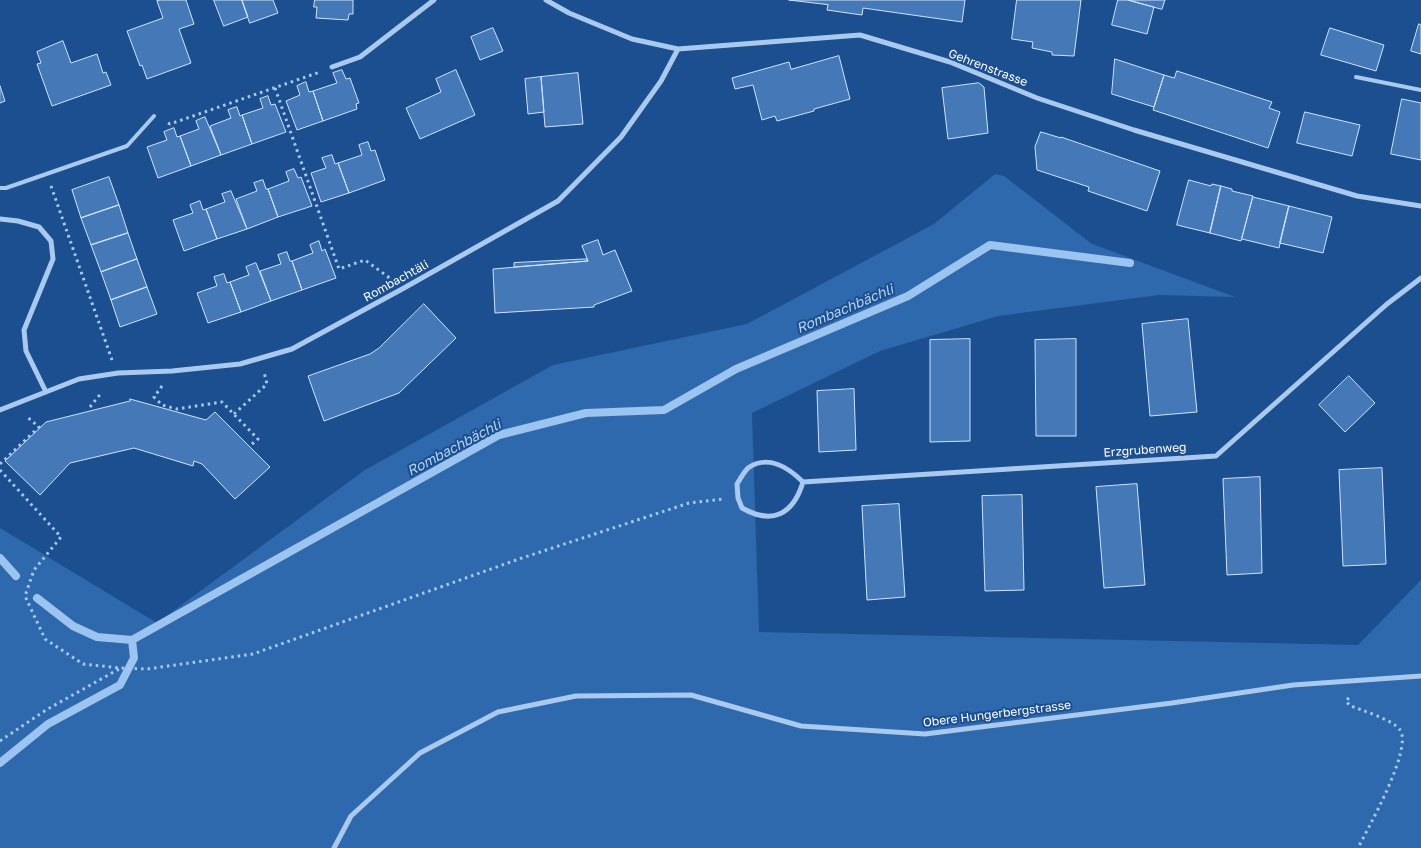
<!DOCTYPE html>
<meta charset="utf-8">
<style>
body{margin:0}
canvas{display:block;background:#1b4f8f}
</style>
<canvas width="1421" height="848"></canvas>
<script>
const ctx = document.querySelector('canvas').getContext('2d');
ctx.lineJoin = 'round';
function fillPath(path, color) { ctx.fillStyle = color; ctx.fill(path, 'evenodd'); }
function stroke(path, color, width, dash) { ctx.strokeStyle = color; ctx.lineWidth = width; ctx.lineCap = dash ? 'butt' : 'round'; ctx.setLineDash(dash || []); ctx.stroke(path); }
function drawText(font, color, halo, rows, align = 'center') {
  ctx.font = font + ' "Golos Text",sans-serif'; ctx.lineWidth = 4; ctx.setLineDash([]); ctx.textBaseline = 'middle'; ctx.strokeStyle = halo; ctx.fillStyle = color; for (const [text, x, y, turn = 0] of rows) {
    ctx.save(); ctx.translate(x, y); ctx.rotate((+turn || 0) * Math.PI / 180); ctx.textAlign = isNaN(turn) ? turn : align; if (halo) ctx.strokeText(text, 0, 0); ctx.fillText(text, 0, 0); ctx.restore();
  }
}
const green = new Path2D(`
 M995,174L1004,176L1092,244L1235,297L1159,295L998,316L880,351L752,413L759,632L1358,645L1421,580V848H0V528L157,623L365,470L553,365L747,324L934,224Z`);
const stream = new Path2D(`
 M0,558L16,576
 M37,598L73,626L97,637L132,640L499,435L586,413L664,410L736,369L908,296L990,245L1130,263
 M0,763L48,724L120,685L134,658L132,640`);
const building = new Path2D(`
 M161,0H186L194,24L179,29L191,63L147,79L142,65L140,66L127,31L163,18L157,1Z
 M214,0H242L248,17L224,26Z
 M242,0H273L278,13L250,23Z
 M315,0H353V14H349L348,20L316,18L317,7H314Z
 M789,0H965L962,22L863,8L862,15L827,10L828,5Z
 M1017,0H1081L1074,56L1052,55V52L1032,48L1033,42L1012,39Z
 M1118,0H1128L1154,7L1147,34L1112,25Z
 M1128,0H1165L1162,9Z
 M1419,24L1421,25V54L1411,51Z
 M493,28L503,51L480,60L471,37Z
 M1330,28L1384,45L1376,71L1321,55Z
 M63,41L71,63L97,54L103,73L106,72L111,85L52,106L37,64L41,63L37,52Z
 M839,56L850,99L814,109V111L777,121L775,116L762,120L753,85L735,89L732,78L789,62L791,69Z
 M1115,59L1164,75L1154,107L1112,94Z
 M342,70L346,79L350,78L359,103L356,104L357,109L323,121L313,91L337,83L333,73Z
 M456,70L475,115L420,139L406,108L441,92L436,79Z
 M1177,71L1272,102L1269,108L1280,112L1268,148L1153,110L1164,75L1174,78Z
 M578,73L583,124L545,127L541,77Z
 M541,77L544,112L528,114L525,79Z
 M306,82L309,92L313,91L323,121L297,130L286,101L300,95L297,86Z
 M979,83L984,87L988,133L948,139L942,88Z
 M0,86L5,101L0,103Z
 M268,96L271,105L275,104L286,132L252,144L242,115L263,108L260,99Z
 M1402,99L1421,103V160L1391,154Z
 M237,107L240,116L242,115L252,144L221,155L210,126L231,118L228,110Z
 M1305,112L1360,125L1352,156L1297,143Z
 M205,117L221,155L191,166L180,136L199,129L196,121Z
 M174,128L177,137L180,136L191,166L158,178L147,147L167,140L164,132Z
 M1041,132L1061,138V137L1160,171L1147,211L1088,191L1089,187L1037,170L1035,147Z
 M368,142L371,151L375,150L385,180L349,193L338,163L362,155L359,145Z
 M332,155L335,164L338,163L349,193L321,202L311,173L326,168L322,158Z
 M294,169L298,178L301,177L312,206L278,217L268,189L289,181L286,172Z
 M109,177L119,205L81,218L72,190Z
 M263,180L266,189H268L278,217L247,229L236,199L257,191L254,183Z
 M1189,180L1211,186L1212,184L1221,186L1210,233L1177,225Z
 M1221,186L1232,189V191L1253,196L1241,241L1210,233Z
 M231,191L247,229L217,239L206,209L225,202L222,194Z
 M1253,197L1289,206L1279,248L1242,239Z
 M200,201L203,210L206,209L217,239L184,251L173,220L193,213L190,205Z
 M119,205L128,233L91,245L81,218Z
 M1289,206L1332,217L1323,253L1280,243Z
 M128,233L137,259L101,272L91,245Z
 M598,240L603,255L615,250L632,291L594,305V307L495,313L493,269L588,261L582,246Z
 M319,241L322,251L325,249L336,278L302,290L292,261L313,253L310,245Z
 M287,252L290,261H292L302,290L271,301L260,271L281,264L278,255Z
 M137,259L147,287L111,300L101,272Z
 M584,259H587L588,261L514,267V263Z
 M256,263L271,301L241,312L230,282L249,275L246,267Z
 M224,274L227,283L230,282L241,312L208,323L197,293L217,286L214,277Z
 M147,287L157,314L120,327L111,300Z
 M424,304L456,338L399,393L324,421L308,376L370,354L379,348Z
 M1188,319L1197,412L1150,416L1142,324Z
 M970,339V441L930,442V340Z
 M1076,339V436H1036L1035,340Z
 M1349,376L1375,403L1345,432L1319,405Z
 M854,389L856,450L819,452L817,391Z
 M130,399L206,420L215,412L270,467L235,499L202,464L194,461L193,466L134,448L70,463L40,495L5,461L46,422L130,401Z
 M1382,468L1386,564L1343,566L1339,470Z
 M1260,477L1262,573L1227,575L1223,479Z
 M1137,484L1145,585L1104,588L1096,487Z
 M1022,495L1024,590L985,591L982,496Z
 M899,504L905,597L867,600L862,506Z`);
const path = new Path2D(`
 M275,88L339,269L365,260L391,279
 M168,123L170,124L320,72
 M51,186L112,360
 M162,386L154,397L162,405L177,409L222,402L258,439L251,445
 M90,407L102,392
 M234,414L267,384L264,372
 M0,464L39,427L26,416
 M0,470L61,537L34,570L25,596L45,639L83,664L120,668L147,669L253,654L519,559L689,503L723,499
 M1349,698L1346,700L1349,705C1360,710 1394,720 1400,730C1413,749 1368,828 1358,848
 M0,741L46,710L119,669`);
const lane = new Path2D(`
 M1356,77L1421,90
 M0,188H6L127,146L154,116`);
const street = new Path2D(`
 M546,0L569,13L632,39L678,49L860,35L950,62L1037,98L1134,130L1357,196L1421,206
 M332,67L360,57L434,0
 M0,219L18,221L39,227L51,241L53,259L24,330L26,351L46,392
 M0,410L79,379L118,373L172,371L240,364L292,349L404,288L558,201L621,137L661,81L678,49
 M803,482C793,515 772,525 742,508L738,498L737,484C740,479 744,472 748,468C768,454 789,468 803,482L1216,456L1387,304L1421,278
 M334,848L351,816L420,753L498,712L576,696L691,695L801,726L925,734L1172,703L1293,685L1421,676`);
const streetNames = [
 ["Gehrenstrasse",988,68,21],
 ["Rombachtäli",396,281,-29],
 ["Erzgrubenweg",1145,450,-4],
 ["Obere Hungerbergstrasse",997,714,-7]
];
const waterNames = [
 ["Rombachbächli",845,309,-23],
 ["Rombachbächli",454,448,-28]
];
fillPath(green, '#2e69ad');
stroke(stream, '#9cc4f0', 8);
fillPath(building, '#4478b7');
stroke(building, '#cfe3fa', 1);
stroke(path, '#a9c9ee', 3, [2.5, 4]);
stroke(lane, '#a9c9ee', 4);
stroke(street, '#a9c9ee', 5);
drawText('12px', '#fff', '#1b4f8f', streetNames);
drawText('italic 14px', '#b5d3f5', '#1b4f8f', waterNames);
</script>
